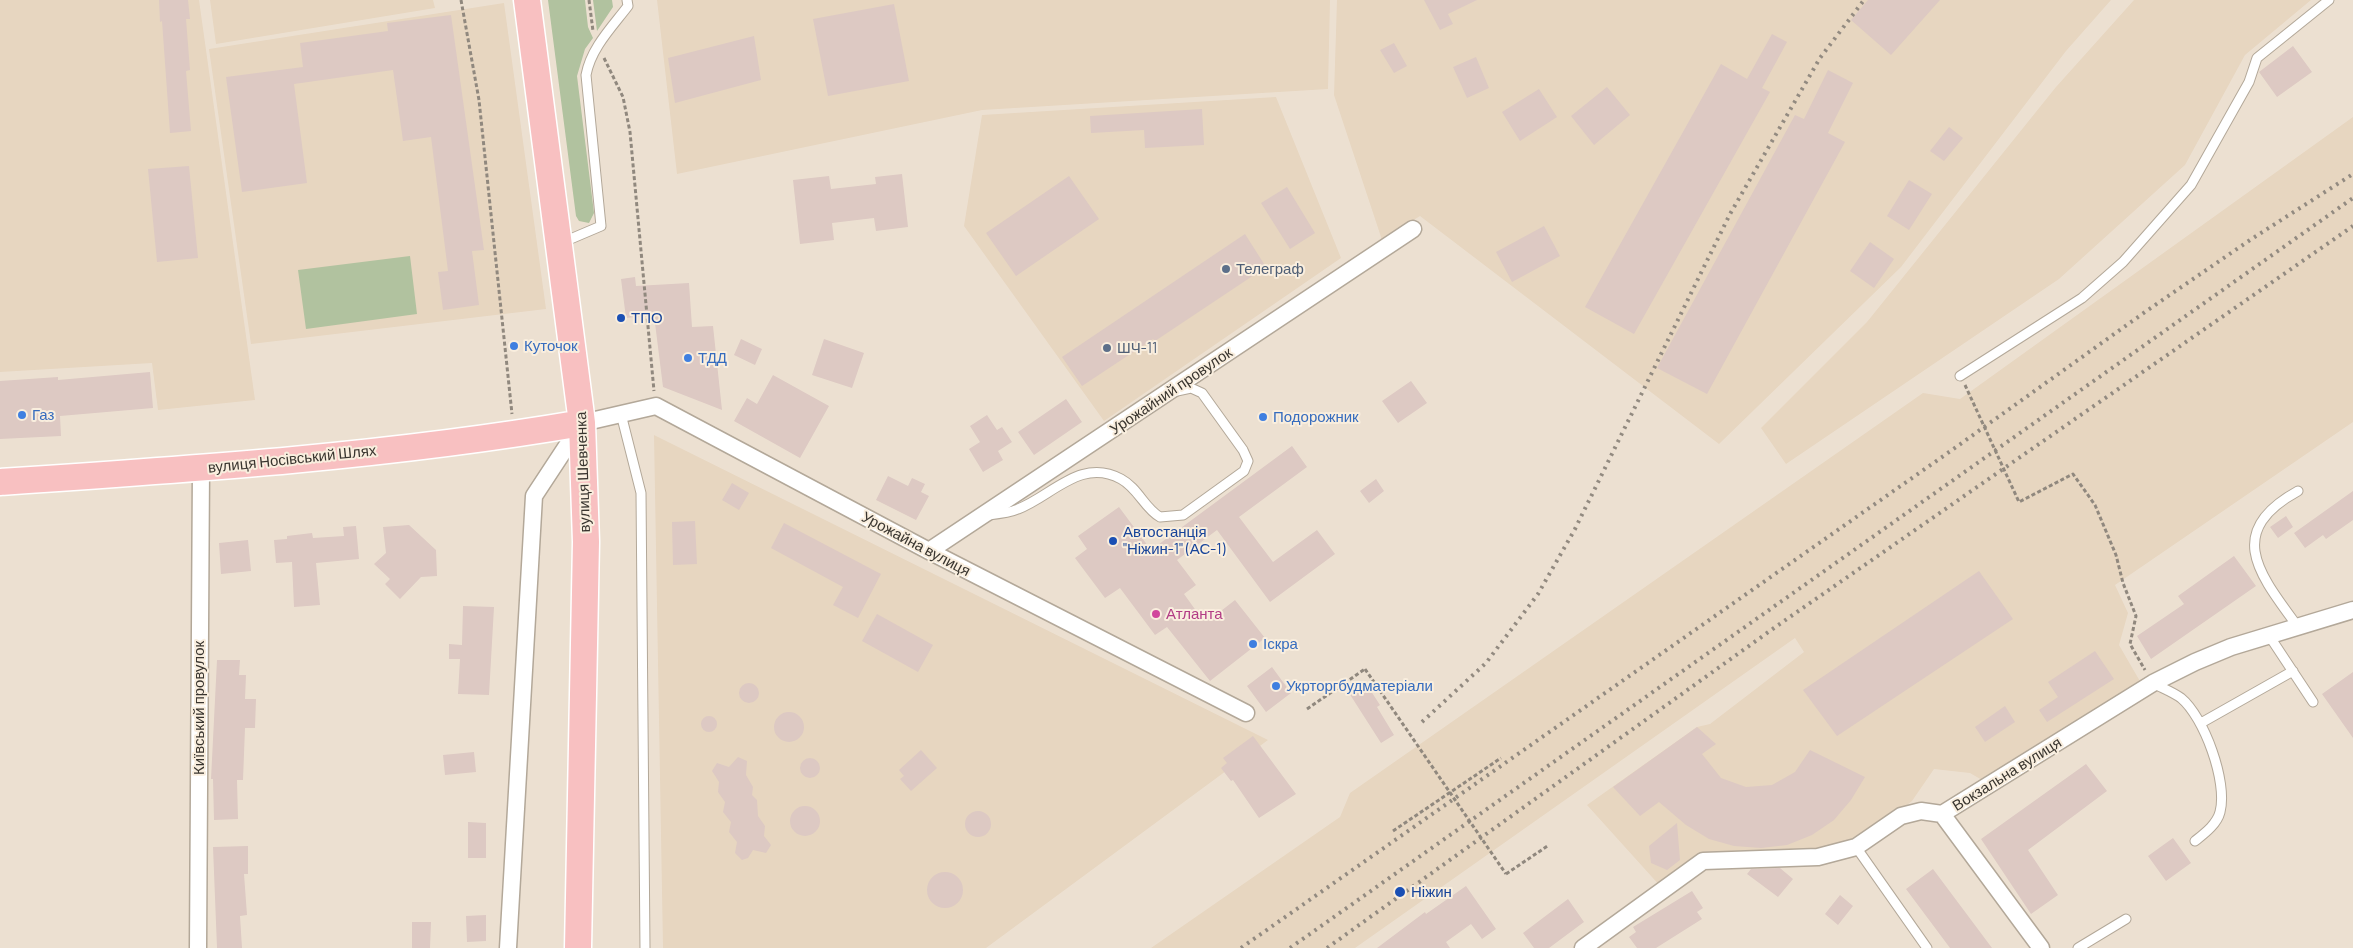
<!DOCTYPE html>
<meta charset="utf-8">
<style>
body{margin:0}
canvas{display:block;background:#ece0d1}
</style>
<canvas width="2353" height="948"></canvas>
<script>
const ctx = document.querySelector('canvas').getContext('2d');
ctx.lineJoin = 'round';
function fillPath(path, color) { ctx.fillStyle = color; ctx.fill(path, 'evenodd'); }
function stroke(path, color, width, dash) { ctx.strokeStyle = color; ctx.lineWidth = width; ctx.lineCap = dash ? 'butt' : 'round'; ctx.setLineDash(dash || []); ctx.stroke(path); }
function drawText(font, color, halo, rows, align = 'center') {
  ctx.font = font + ' Barlow,sans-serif'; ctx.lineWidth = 4; ctx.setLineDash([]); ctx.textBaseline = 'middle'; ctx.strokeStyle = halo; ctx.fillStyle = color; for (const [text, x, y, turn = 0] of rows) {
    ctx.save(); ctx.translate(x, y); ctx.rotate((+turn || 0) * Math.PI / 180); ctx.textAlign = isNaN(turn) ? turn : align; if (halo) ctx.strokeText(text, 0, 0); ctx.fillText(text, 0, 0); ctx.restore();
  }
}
const built = new Path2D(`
 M0,0H199L255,400L158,410L152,363L0,372Z
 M210,0H433L435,8L216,44Z
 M657,0H1330L1328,89L982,110L677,174Z
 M1337,0H2111L2066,51L1901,267L1719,444L1420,216L1382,240L1334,95Z
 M2134,0H2311L2245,55L2185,165L2059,279L1786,464L1761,428L1867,322L2056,87Z
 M504,3L546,309L251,344L209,49Z
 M1276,97L1341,258L1104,421L964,226L982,115Z
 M2353,117V422L2115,585L2128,613L2119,645L2141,683L1982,780L1970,773L1934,769L1912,801L1881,826L1847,844L1802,851L1722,853L1661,887L1587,805L1697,727L1710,724L1804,652L1795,638L1355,948H1151L1340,817L1350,793L1923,393L1960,399Z
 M654,435L1268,740L986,948H663Z`);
const green = new Path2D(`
 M548,0H585L588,27L593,38L585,49L577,76L594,213L589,223L579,221L576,216Z
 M593,0H612L613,7L597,31Z
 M410,256L417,314L306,329L298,270Z`);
const building = new Path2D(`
 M159,0H188L190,19H186L190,70L186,71L191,131L170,133L162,21L160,22Z
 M1424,0H1477L1448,14L1453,24L1440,30Z
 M1868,0H1940L1891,55L1851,20Z
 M894,4L909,81L828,96L813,19Z
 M451,15L484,250L472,251L479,305L443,310L438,272L448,271L431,137L403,141L393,70L294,84L307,183L242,192L226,77L303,67L300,43L388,31L387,23Z
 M1772,34L1787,42L1762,88L1770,92L1634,334L1585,307L1721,64L1747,79Z
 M754,36L761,80L675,103L668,58Z
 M1394,43L1407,66L1394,73L1380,50Z
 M2293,46L2312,72L2277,97L2259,72Z
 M1476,57L1489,88L1467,98L1453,67Z
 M1828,70L1853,83L1828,133L1845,142L1707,394L1657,368L1795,115L1804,119Z
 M1607,87L1630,115L1594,145L1571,116Z
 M1539,89L1557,117L1520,141L1502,112Z
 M1202,109L1204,145L1145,148L1144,130L1091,133L1090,116Z
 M1949,127L1963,138L1944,161L1930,151Z
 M189,166L198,258L157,262L148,169Z
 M902,174L908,227L876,231L874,218L832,223L834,240L800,244L793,180L829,176L831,189L876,184L875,177Z
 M1069,176L1099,219L1016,276L986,233Z
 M1909,180L1932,194L1909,230L1887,216Z
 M1287,187L1315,233L1290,249L1261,203Z
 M1544,226L1560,256L1512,282L1496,252Z
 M1245,234L1266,267L1155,341L1153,339L1082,386L1062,357Z
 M1870,242L1894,259L1874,288L1850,271Z
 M635,277L636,286L689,283L692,327L713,326L722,410L663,387L654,315L626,318L621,279Z
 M741,339L762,349L755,365L734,355Z
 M824,339L864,353L852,388L812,375Z
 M150,372L153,408L60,416L61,436L0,439V381L58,377V380Z
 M773,375L829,406L800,458L734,421L747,398L757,404Z
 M1411,381L1427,403L1398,423L1382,401Z
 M1066,399L1082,422L1034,455L1018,432Z
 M987,415L997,430L1002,427L1012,442L998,451L1003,460L983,472L969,449L980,442L970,426Z
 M1292,446L1307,467L1239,517L1273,562L1317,530L1335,554L1270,602L1217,530L1177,560L1196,585L1184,594L1202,619L1209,613L1212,618L1235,600L1265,638L1210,681L1167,627L1155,635L1120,588L1105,598L1075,558L1087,549L1078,536L1119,507L1151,550Z
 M888,476L908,486L912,478L925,484L921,492L929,496L916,520L876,500Z
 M1376,479L1384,491L1369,503L1360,491Z
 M732,483L749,493L739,510L722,500Z
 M2353,491V520L2326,539L2323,535L2305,548L2294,533Z
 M2286,516L2293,527L2278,538L2270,527Z
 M695,521L697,564L673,565L672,522Z
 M784,523L881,574L858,618L833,605L843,587L771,548Z
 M409,525L436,550L437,576L421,577L400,599L385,584L390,579L374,564L386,553L383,527Z
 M356,526L359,559L316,563L320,605L294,607L292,562L276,563L274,540L287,539V536L312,533L313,538L344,536L343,527Z
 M248,540L251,571L221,574L219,543Z
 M2234,556L2256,586L2151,659L2137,636L2184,604L2178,596Z
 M1979,571L2013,619L1837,736L1803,690Z
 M463,606L494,607L489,695L458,694L460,659H449V644L462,645Z
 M877,614L933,645L918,672L862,641Z
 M2095,651L2114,679L2047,722L2039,710L2058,697L2048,682Z
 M217,660H240L239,675H246L245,699H256L255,728H245L243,780H237L238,819L214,820L213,779H211Z
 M1272,667L1291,693L1266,712L1247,686Z
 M2353,672V738L2322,694Z
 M1365,682L1380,705L1377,707L1394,735L1381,743L1349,693Z
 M739 693a10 10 0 1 1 20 0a10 10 0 1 1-20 0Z
 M2005,706L2015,722L1985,742L1975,727Z
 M774 727a15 15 0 1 1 30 0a15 15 0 1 1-30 0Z
 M701 724a8 8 0 1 1 16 0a8 8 0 1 1-16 0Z
 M1697,727L1716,744L1702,754L1721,778L1746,787L1772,785L1795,772L1810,750L1865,777L1851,800L1834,820L1812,835L1787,845L1761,848L1734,846L1709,839L1686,825L1659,802L1640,816L1613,787Z
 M1253,736L1296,794L1259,818L1233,780L1231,781L1221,768L1227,763L1223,758Z
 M921,750L937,768L911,791L900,779L904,776L899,770Z
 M474,752L476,772L445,775L443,755Z
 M738,757L747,761L746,775L753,787L752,795L757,800L758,816L765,826L764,836L771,845L766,853L753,850L748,858L742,860L735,853L737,842L729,832L731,822L723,812L725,802L718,792L719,782L712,771L717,763L729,767Z
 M800 768a10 10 0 1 1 20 0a10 10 0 1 1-20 0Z
 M2086,764L2107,791L2028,850L2058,895L2031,914L1981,839Z
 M790 821a15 15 0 1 1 30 0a15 15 0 1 1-30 0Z
 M965 824a13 13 0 1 1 26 0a13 13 0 1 1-26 0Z
 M468,822L486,823V858H468Z
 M1677,823L1680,860L1667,870L1651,863L1649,846Z
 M2173,838L2191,863L2166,881L2148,856Z
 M248,846V874H244L247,915L240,916L242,948H217L213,847Z
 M1780,868L1793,879L1778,897L1747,874L1751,869Z
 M1933,869L1992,948H1950L1906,889Z
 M927 890a18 18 0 1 1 36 0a18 18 0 1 1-36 0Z
 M1466,886L1496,929L1482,939L1471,924L1446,942L1450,948H1377L1425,912L1426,914Z
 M1692,891L1703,908L1697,912L1702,919L1656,948H1637L1629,937L1636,932L1633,927Z
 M1840,895L1853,906L1838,925L1825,914Z
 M1568,899L1584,922L1549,948H1534L1523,933Z
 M486,915V941L467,942L466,916Z
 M412,922H431L430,948H412Z`);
const path = new Path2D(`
 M461,0L479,100L512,414
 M589,0L593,31
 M604,58L623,97L630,132L654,391
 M1965,385L2019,502L2073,474L2095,505L2116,555L2123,583L2136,616L2130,644L2145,670
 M1307,709L1365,669
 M1393,831L1501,758
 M1506,874L1549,845`);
const lane = new Path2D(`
 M561,243L601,226L586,75C591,48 612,27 628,6L627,0
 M1960,376L2082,298L2123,262L2191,185L2249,82L2257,58L2329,0
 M621,414L641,493L645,948
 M988,515C998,514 1009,513 1018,509C1052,496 1081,457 1121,479C1138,488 1145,509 1160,517L1183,515L1244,471L1248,461L1243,450L1202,393L1191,388L1177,391
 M2298,627C2260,575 2223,532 2298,491
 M2268,634L2313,702
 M2153,683C2162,688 2173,692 2181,698C2204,717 2228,782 2220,812C2217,824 2205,833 2195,841
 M2201,723L2293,671
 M1856,847L1927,948
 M2078,948L2126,919`);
const street = new Path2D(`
 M929,551L1413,229
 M1942,814L2041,948
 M198,948L201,468
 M508,948L534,496L582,423L656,406L929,551L1246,713
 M1583,948L1703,861L1818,857L1856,847L1901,816L1921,811L1942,814L2153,683L2195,662L2231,647L2353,610`);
const primary = new Path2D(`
 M527,0L582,423L586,542L578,948
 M0,482C194,469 390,456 582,423`);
const rail = new Path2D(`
 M1422,722L1486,663L1538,594L1575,529L1730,214L1820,58L1864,0
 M1241,948L1952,450L2145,312L2250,240L2353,174
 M1290,948L2353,198
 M1327,948L1774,628L2353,226`);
const pathBridge = new Path2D(`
 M1365,669L1506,874`);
const markers = [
 [1226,269,5,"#5c6f8a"],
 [621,318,5,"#1a4fb4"],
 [514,346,5,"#3f7fe0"],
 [1107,348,5,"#5c6f8a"],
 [688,358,5,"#3f7fe0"],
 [22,415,5,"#3f7fe0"],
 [1263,417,5,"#3f7fe0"],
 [1113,541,5,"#1a4fb4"],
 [1156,614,5,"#d1479c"],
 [1253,644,5,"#3f7fe0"],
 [1276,686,5,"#3f7fe0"],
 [1400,892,6,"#1a4fb4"]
];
const serviceNames = [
 ["Телеграф",1236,269],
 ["ШЧ-11",1117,348]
];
const transitNames = [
 ["ТПО",631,318],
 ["Автостанція",1123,532],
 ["\"Ніжин-1\" (АС-1)",1123,549],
 ["Ніжин",1411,892]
];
const shopNames = [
 ["Куточок",524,346],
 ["ТДД",698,358],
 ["Газ",32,415],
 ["Подорожник",1273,417],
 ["Іскра",1263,644],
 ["Укрторгбудматеріали",1286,686]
];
const streetNames = [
 ["Урожайний провулок",1171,391,-34],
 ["вулиця Носівський Шлях",292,459,-6],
 ["вулиця Шевченка",583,472,-92],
 ["Урожайна вулиця",916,544,28],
 ["Київський провулок",199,708,-90],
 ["Вокзальна вулиця",2007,774,-32]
];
const hotelNames = [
 ["Атланта",1166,614]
];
fillPath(built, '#e7d6c0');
fillPath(green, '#b1c29f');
fillPath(building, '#ddc9c3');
stroke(lane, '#b3a899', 11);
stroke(street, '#b3a899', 19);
stroke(primary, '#fff', 29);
stroke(path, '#90887e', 3, [4, 2.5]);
stroke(lane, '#fff', 9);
stroke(street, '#fff', 16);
stroke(primary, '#f8c0c1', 26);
stroke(rail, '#928a80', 4, [2.5, 5]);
stroke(pathBridge, '#90887e', 3, [4, 2.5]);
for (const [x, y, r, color] of markers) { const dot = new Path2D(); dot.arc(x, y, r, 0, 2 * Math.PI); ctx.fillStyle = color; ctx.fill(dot); stroke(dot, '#f9eede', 2); }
drawText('15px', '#4e5e75', '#f9eede', serviceNames, 'left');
drawText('15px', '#164399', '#f9eede', transitNames, 'left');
drawText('15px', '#366cbe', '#f9eede', shopNames, 'left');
drawText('15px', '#39352f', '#f9eede', streetNames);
drawText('15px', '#b23c85', '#f9eede', hotelNames, 'left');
</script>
